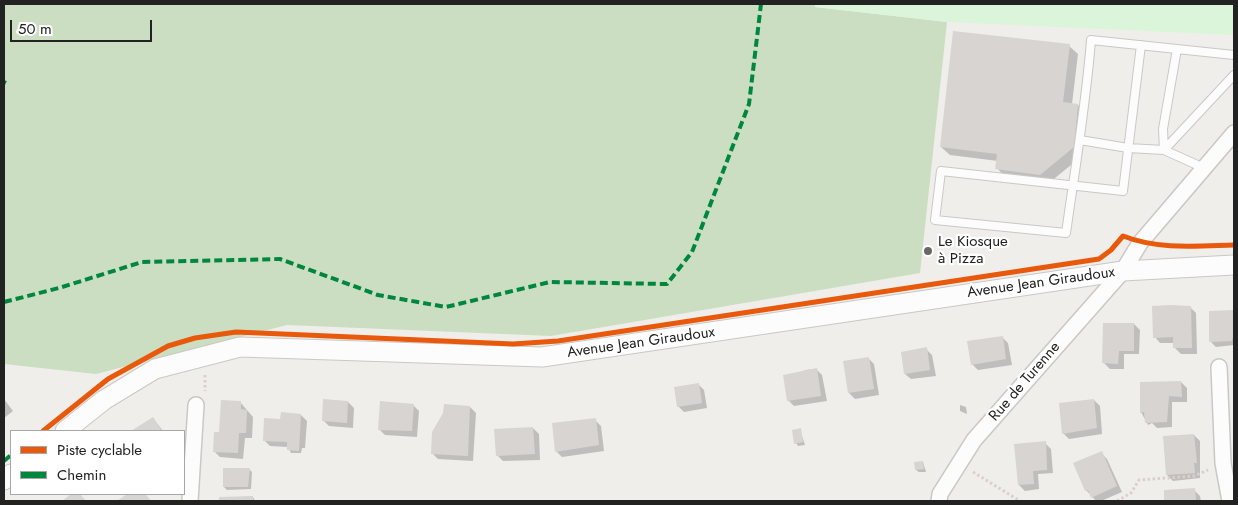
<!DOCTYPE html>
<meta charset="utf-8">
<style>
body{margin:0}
#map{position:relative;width:1238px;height:505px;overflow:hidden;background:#f0eeeb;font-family:Jost,sans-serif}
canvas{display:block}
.frame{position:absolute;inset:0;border:5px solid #222;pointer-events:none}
.legend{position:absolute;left:10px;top:430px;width:175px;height:65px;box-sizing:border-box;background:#fff;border:1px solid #a7a7a7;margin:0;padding:6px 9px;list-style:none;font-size:15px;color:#222}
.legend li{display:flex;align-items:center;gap:10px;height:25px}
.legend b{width:25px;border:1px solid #a7a7a7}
.scale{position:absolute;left:10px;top:20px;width:142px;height:22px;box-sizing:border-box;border:2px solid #222;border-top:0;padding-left:6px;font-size:15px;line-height:18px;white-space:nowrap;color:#222;-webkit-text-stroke:4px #fff;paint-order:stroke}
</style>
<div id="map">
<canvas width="1238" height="505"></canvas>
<div class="frame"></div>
<ul class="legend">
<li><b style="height:6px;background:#e8590c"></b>Piste cyclable</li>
<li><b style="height:6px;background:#00873e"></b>Chemin</li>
</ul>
<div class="scale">50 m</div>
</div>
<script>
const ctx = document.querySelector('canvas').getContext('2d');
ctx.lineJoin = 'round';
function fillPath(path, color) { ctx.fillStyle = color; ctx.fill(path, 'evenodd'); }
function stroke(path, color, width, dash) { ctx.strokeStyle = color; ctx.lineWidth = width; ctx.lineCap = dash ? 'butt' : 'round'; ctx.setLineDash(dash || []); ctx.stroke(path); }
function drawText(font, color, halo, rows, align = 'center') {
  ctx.font = font + ' Jost,sans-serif'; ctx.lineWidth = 4.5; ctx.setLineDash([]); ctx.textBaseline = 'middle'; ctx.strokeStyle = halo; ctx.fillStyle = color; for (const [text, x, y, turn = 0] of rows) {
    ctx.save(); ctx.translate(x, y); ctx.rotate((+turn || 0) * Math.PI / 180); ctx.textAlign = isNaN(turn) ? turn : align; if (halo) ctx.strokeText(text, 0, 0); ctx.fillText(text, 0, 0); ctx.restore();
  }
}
const forest = new Path2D(`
 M4,4H815V7L947,22L920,273L551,336L287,325L96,374L4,364Z`);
const park = new Path2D(`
 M815,4H1234V35L947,22L815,7Z`);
const shadow = new Path2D(`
 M1069,46L1078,54L1072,104L1078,105L1086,114L1082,156L1049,183L1005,177L997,168L998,161L950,155L941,147Z
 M1190,307L1196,313L1197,354H1181L1175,348L1174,343H1160L1155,337Z
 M1234,311V345L1216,347L1210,341V312Z
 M1134,324L1140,330L1139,354H1124V369H1110L1104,363Z
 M1002,337L1008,343L1012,365L978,370L972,364Z
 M926,349L932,355L936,376L911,379L905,374Z
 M868,358L874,364L879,395L855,399L849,393L844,362Z
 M816,369L822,375L827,401L794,406L788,400L805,370Z
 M1181,382L1187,388V402H1172V427L1157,428L1152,423L1148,425L1141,412Z
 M698,384L704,390L707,408L684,412L678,406Z
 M4,399L13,411L4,418Z
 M1094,400L1100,406L1102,434L1069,439L1063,433Z
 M240,402L253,417L252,438H245L243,459L220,457L214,451L220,433Z
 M348,402L354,408L353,428L329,426L323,420Z
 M413,405L419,411L417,437L385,435L379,429Z
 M960,405L966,407L967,414L960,411Z
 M470,407L476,413L473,461L438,459L432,453Z
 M301,415L307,421L305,448H302L301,453H291L288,447L270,446L264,440L284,420Z
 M153,418L163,431H133Z
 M595,420L601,426L604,451L562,457L556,451Z
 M533,428L539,434L540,460L503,461L497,455Z
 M800,430L805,445L798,446L796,443Z
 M1194,435L1200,441V478L1173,481L1167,475Z
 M1045,443L1051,449L1053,473L1038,474L1039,489L1025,491L1019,485Z
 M1101,453L1107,459L1122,492L1101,501H1096L1086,490Z
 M923,462L926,472H919L916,470Z
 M249,469L252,472L251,489L227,490L224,487Z
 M1194,490L1200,496L1201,501H1166L1165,491Z
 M129,494H145L151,501H119Z
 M253,497L255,501H220V498Z`);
const building = new Path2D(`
 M953,31L1070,44L1063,102L1078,104L1074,147L1040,175L995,169L997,154L940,147Z
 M1171,305L1191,306L1192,348H1173V337L1153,338L1152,306Z
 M1234,310V338L1232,339V341L1209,342V311Z
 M1103,323H1134V351H1119L1118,364L1102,363Z
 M1003,336L1006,359L971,365L967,341Z
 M927,347L930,370L904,374L901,352Z
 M869,357L874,389L848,393L843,361Z
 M817,368L821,396L787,401L783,375Z
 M1181,381L1182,397L1169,396L1167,422L1145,423L1144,412L1140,413V382Z
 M699,383L702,403L677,407L674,387Z
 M323,399L348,401L347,423L322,421Z
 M1094,399L1097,428L1062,434L1059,403Z
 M221,400L241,401V409L247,410L246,433H239L238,453L213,452L214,432H219Z
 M380,401L414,404L412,431L378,430Z
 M444,404L470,406L468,456L431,454L432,432L443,413Z
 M281,412L301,414L299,451L287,450V442L263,441L264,418L280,419Z
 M153,417L162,431H131Z
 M596,418L599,445L555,452L552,423Z
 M533,427L535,454L496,456L494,429Z
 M801,428L803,442L794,444L792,430Z
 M1194,434L1197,463H1194L1195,473L1166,475L1163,436Z
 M1046,441L1047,470L1033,471L1034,484L1018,485L1014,444Z
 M1102,451L1117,486L1091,498L1088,490L1085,491L1073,463Z
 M923,461L924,469L915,470L914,462Z
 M223,468H250L248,487H223Z
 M1195,488L1196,501H1164V490Z
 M71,494H80L86,501H62Z
 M127,494H145L151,501H117Z
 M253,496V501H219V497Z`);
const path = new Path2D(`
 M205,375V391
 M973,472L1020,501
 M1117,501L1131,493L1139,480L1194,476L1208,470`);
const service = new Path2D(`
 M1141,45L1123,191L941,171L935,220L1066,233C1075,169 1086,105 1091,40L1234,55
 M1080,140L1128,148L1164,150L1204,168
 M1164,150L1163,129L1177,49
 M1164,150L1234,75`);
const minor = new Path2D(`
 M1219,367L1223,463L1230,501
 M190,501L196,405
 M939,501L940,494L974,440L1123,271L1140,243L1234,133`);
const tertiary = new Path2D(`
 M65,431L104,400L155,369L240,347L542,357L1123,271L1234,265
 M4,480L11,474`);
const quiet = new Path2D(`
 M4,82L6,83
 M4,302L59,288L142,262L280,259L378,295L446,307L550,282L667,284L692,252L749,104L761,4
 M4,461L11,455`);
const cycleway = new Path2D(`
 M43,431L108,379L168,346L195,338L236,332L513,344L558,341L1099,259L1111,250L1123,236C1159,250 1197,246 1234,245`);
const markers = [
 [928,251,5,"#6a6968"]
];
const poiNames = [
 ["Le Kiosque",938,242],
 ["à Pizza",938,259]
];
const streetNames = [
 ["Avenue Jean Giraudoux",1041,283,-8],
 ["Avenue Jean Giraudoux",641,343,-8],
 ["Rue de Turenne",1025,382,-49]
];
fillPath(forest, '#cbdec1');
fillPath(park, '#daf5da');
fillPath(shadow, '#0003');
fillPath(building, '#d7d4d2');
stroke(service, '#c9c8c7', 10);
stroke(minor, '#c9c8c7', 18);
stroke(tertiary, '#c9c8c7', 21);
stroke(path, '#dccecd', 3, [2.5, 2.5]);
stroke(service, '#fdfcfc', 8);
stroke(minor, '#fdfcfc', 15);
stroke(tertiary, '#fdfcfc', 19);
stroke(quiet, '#00873e', 4, [8, 4]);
stroke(cycleway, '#e8590c', 5);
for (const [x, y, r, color] of markers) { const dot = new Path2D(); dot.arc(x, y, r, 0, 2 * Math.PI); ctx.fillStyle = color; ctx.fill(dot); stroke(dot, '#fff', 2); }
drawText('15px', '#222', '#fff', poiNames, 'left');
drawText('15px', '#222', '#fff', streetNames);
</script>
